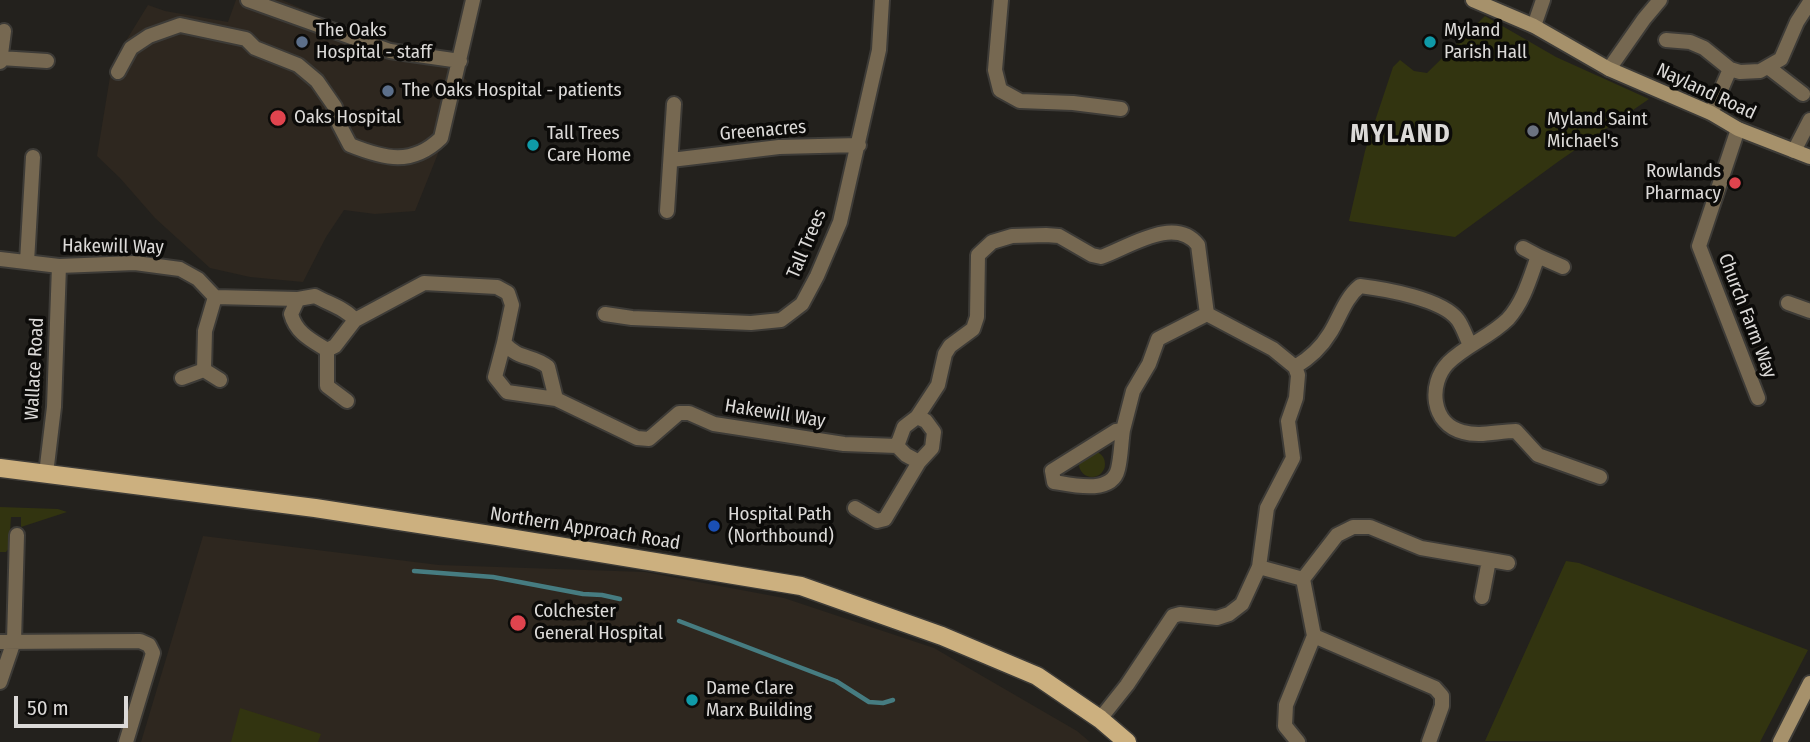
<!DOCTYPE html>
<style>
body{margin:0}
#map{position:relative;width:1810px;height:742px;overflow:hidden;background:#23211d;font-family:"Fira Sans Condensed",sans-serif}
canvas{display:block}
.scale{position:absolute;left:14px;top:696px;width:114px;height:32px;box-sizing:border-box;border:4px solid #dcdad8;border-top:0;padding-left:9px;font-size:21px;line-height:24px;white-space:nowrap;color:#dcdad8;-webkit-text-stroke:5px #0c0b09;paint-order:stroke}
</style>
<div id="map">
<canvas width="1810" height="742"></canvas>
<div class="scale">50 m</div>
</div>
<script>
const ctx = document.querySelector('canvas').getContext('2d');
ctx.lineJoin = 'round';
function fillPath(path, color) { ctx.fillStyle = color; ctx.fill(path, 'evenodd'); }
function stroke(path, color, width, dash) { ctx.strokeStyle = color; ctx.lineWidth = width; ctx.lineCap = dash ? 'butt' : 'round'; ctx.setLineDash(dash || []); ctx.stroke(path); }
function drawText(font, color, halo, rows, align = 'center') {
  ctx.font = font + ' "Fira Sans Condensed",sans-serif'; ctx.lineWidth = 7; ctx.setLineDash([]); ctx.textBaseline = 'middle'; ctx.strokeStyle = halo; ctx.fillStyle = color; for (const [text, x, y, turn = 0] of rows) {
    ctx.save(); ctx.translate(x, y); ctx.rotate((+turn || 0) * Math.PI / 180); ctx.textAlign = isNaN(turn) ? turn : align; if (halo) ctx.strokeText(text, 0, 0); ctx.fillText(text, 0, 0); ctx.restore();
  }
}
const built = new Path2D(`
 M236,0H282L355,32L445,55L467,81L415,211L375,214L344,210L326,237L303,282L250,277L210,268L155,218L120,178L97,156L110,77L124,44L148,5L165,11L228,22Z
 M203,536L439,565L645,572L784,598L934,648L1077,731L1090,742H141Z`);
const green = new Path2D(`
 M1485,16L1556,57L1649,99L1559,161L1455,237L1349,221L1365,151L1393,67L1400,60L1414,71L1427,73Z
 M1079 464a13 13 0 1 1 26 0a13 13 0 1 1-26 0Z
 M0,507L58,509L67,512L21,527V517H11L9,548L6,552H0Z
 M1566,561L1579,563L1808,650L1760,742L1485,741Z
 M240,708L321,734L318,742H231Z`);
const stream = new Path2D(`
 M414,571L493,577L583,594L602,595L620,599
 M679,621L836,681L869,702L883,703L893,700`);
const street = new Path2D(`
 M248,0L390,51L460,61
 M1001,0L995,70L1000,90L1020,101L1073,103L1121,109
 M1534,26L1543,0
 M1666,40L1690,42L1704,48L1730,69L1740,72L1760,71L1781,59L1797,22L1810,2
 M0,58L47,61
 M0,62L4,31
 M1768,67L1803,94
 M1609,69L1644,19L1660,0
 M118,72L131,48L149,36L180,25L246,39L255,48L298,65L317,81L335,107L339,124L350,145C385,159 412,166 441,138L473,0
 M1711,113L1730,69
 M1738,129L1699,246L1758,398
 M1794,151L1810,120
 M671,160L779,147L859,145
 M667,211L674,104
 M1523,248L1538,256C1530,278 1524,301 1508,319C1490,337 1466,345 1448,363C1428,384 1431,424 1463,432C1480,437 1498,431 1516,431L1538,455L1600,477
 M1538,256L1563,267
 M0,259L59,266L135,263L180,269L198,279L215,297L298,299L315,296C329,304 345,308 355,320
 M27,262L33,157
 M298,299L291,314C296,333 311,340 327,350L335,346L355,320L424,283L497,287L508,293L512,305L504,343C520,361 532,354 548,367L556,399
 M1788,303L1810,311
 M605,314L632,318L751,323L781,320L802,304L817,276L840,222L879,50L882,0
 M504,343L495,377L507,392L556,399L637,438L649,439L679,413H689L714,424L844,444L897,446L906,455L919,462
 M327,350V386L347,401
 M1295,367C1310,358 1321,348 1330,333C1340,317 1345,298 1360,286C1385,289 1443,299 1458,320C1463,327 1466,337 1470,345
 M204,370L205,331L215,297
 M182,378L204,370L220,380
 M1123,430C1121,443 1121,457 1118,469C1112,495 1072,485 1054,482L1052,471L1116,431L1123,430L1133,391L1149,364L1158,339L1207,314
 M897,446L904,427L917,417L938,385L945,354L950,346L973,329L977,317L978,255L992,242L1012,236L1046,235L1059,236L1092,255L1101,257C1129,247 1175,215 1198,245L1207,314L1273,349L1295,367L1298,375L1296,398L1288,421L1293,458L1267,508L1259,567L1242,604L1229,614L1217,618L1180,614L1173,616L1127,685L1100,719
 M46,474L54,407L59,266
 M855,508L877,521L885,519L919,462L932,448L934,432L926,421L917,417
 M1259,567L1303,579L1314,636L1286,705L1285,726L1298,742
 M1303,579L1337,535L1353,527H1370L1421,548L1508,563
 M1482,597L1489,560
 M1314,636L1435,688L1442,696V706L1429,742
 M0,642L140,641L149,645L153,653L126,742
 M0,682L14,641L17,535`);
const secondary = new Path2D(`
 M1473,0L1534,26L1609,69L1711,113L1738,129L1810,157
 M1780,742L1810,683`);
const primary = new Path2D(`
 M0,468L315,508L497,536L801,586L942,636L1037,676L1100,719L1127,742`);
const markers = [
 [302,42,7,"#5c6f8a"],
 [1430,42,7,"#0f9aa8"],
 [388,91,7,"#5c6f8a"],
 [278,118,9,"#e0444e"],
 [1533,131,7,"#6b7280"],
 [533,145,7,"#0f9aa8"],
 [1735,183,7,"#e0444e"],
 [714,526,7,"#1a4fb4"],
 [518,623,9,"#e0444e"],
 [692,700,7,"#0f9aa8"]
];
const poiNames = [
 ["The Oaks",316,31],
 ["Hospital - staff",316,53],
 ["Myland",1444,31],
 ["Parish Hall",1444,53],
 ["The Oaks Hospital - patients",402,91],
 ["Oaks Hospital",294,118],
 ["Myland Saint",1547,120],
 ["Michael's",1547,142],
 ["Tall Trees",547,134],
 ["Care Home",547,156],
 ["Rowlands",1721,172,"right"],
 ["Pharmacy",1721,194,"right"],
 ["Hospital Path",728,515],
 ["(Northbound)",728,537],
 ["Colchester",534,612],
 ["General Hospital",534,634],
 ["Dame Clare",706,689],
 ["Marx Building",706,711]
];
const streetNames = [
 ["Nayland Road",1706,92,25],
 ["Greenacres",763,131,-5],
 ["Tall Trees",807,244,-67],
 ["Hakewill Way",113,247,1],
 ["Church Farm Way",1747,316,69],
 ["Wallace Road",35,369,-87],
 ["Hakewill Way",775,414,9],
 ["Northern Approach Road",585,529,9]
];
const districtNames = [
 ["MYLAND",1401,135]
];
fillPath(built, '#2e271f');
fillPath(green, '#323410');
stroke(stream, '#467c81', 4.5);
stroke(street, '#3d3b37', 18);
stroke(secondary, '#3d3b37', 18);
stroke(primary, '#3d3b37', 21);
stroke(street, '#766851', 14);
stroke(secondary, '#a6916b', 14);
stroke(primary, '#ccb07f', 18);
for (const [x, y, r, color] of markers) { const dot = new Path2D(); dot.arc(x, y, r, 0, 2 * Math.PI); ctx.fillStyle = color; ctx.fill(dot); stroke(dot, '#0c0b09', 2.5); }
drawText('19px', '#dcdad8', '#0c0b09', poiNames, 'left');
drawText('19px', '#dcdad8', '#0c0b09', streetNames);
ctx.letterSpacing = '2px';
drawText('bold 26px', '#dcdad8', '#0c0b09', districtNames);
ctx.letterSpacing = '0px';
</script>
